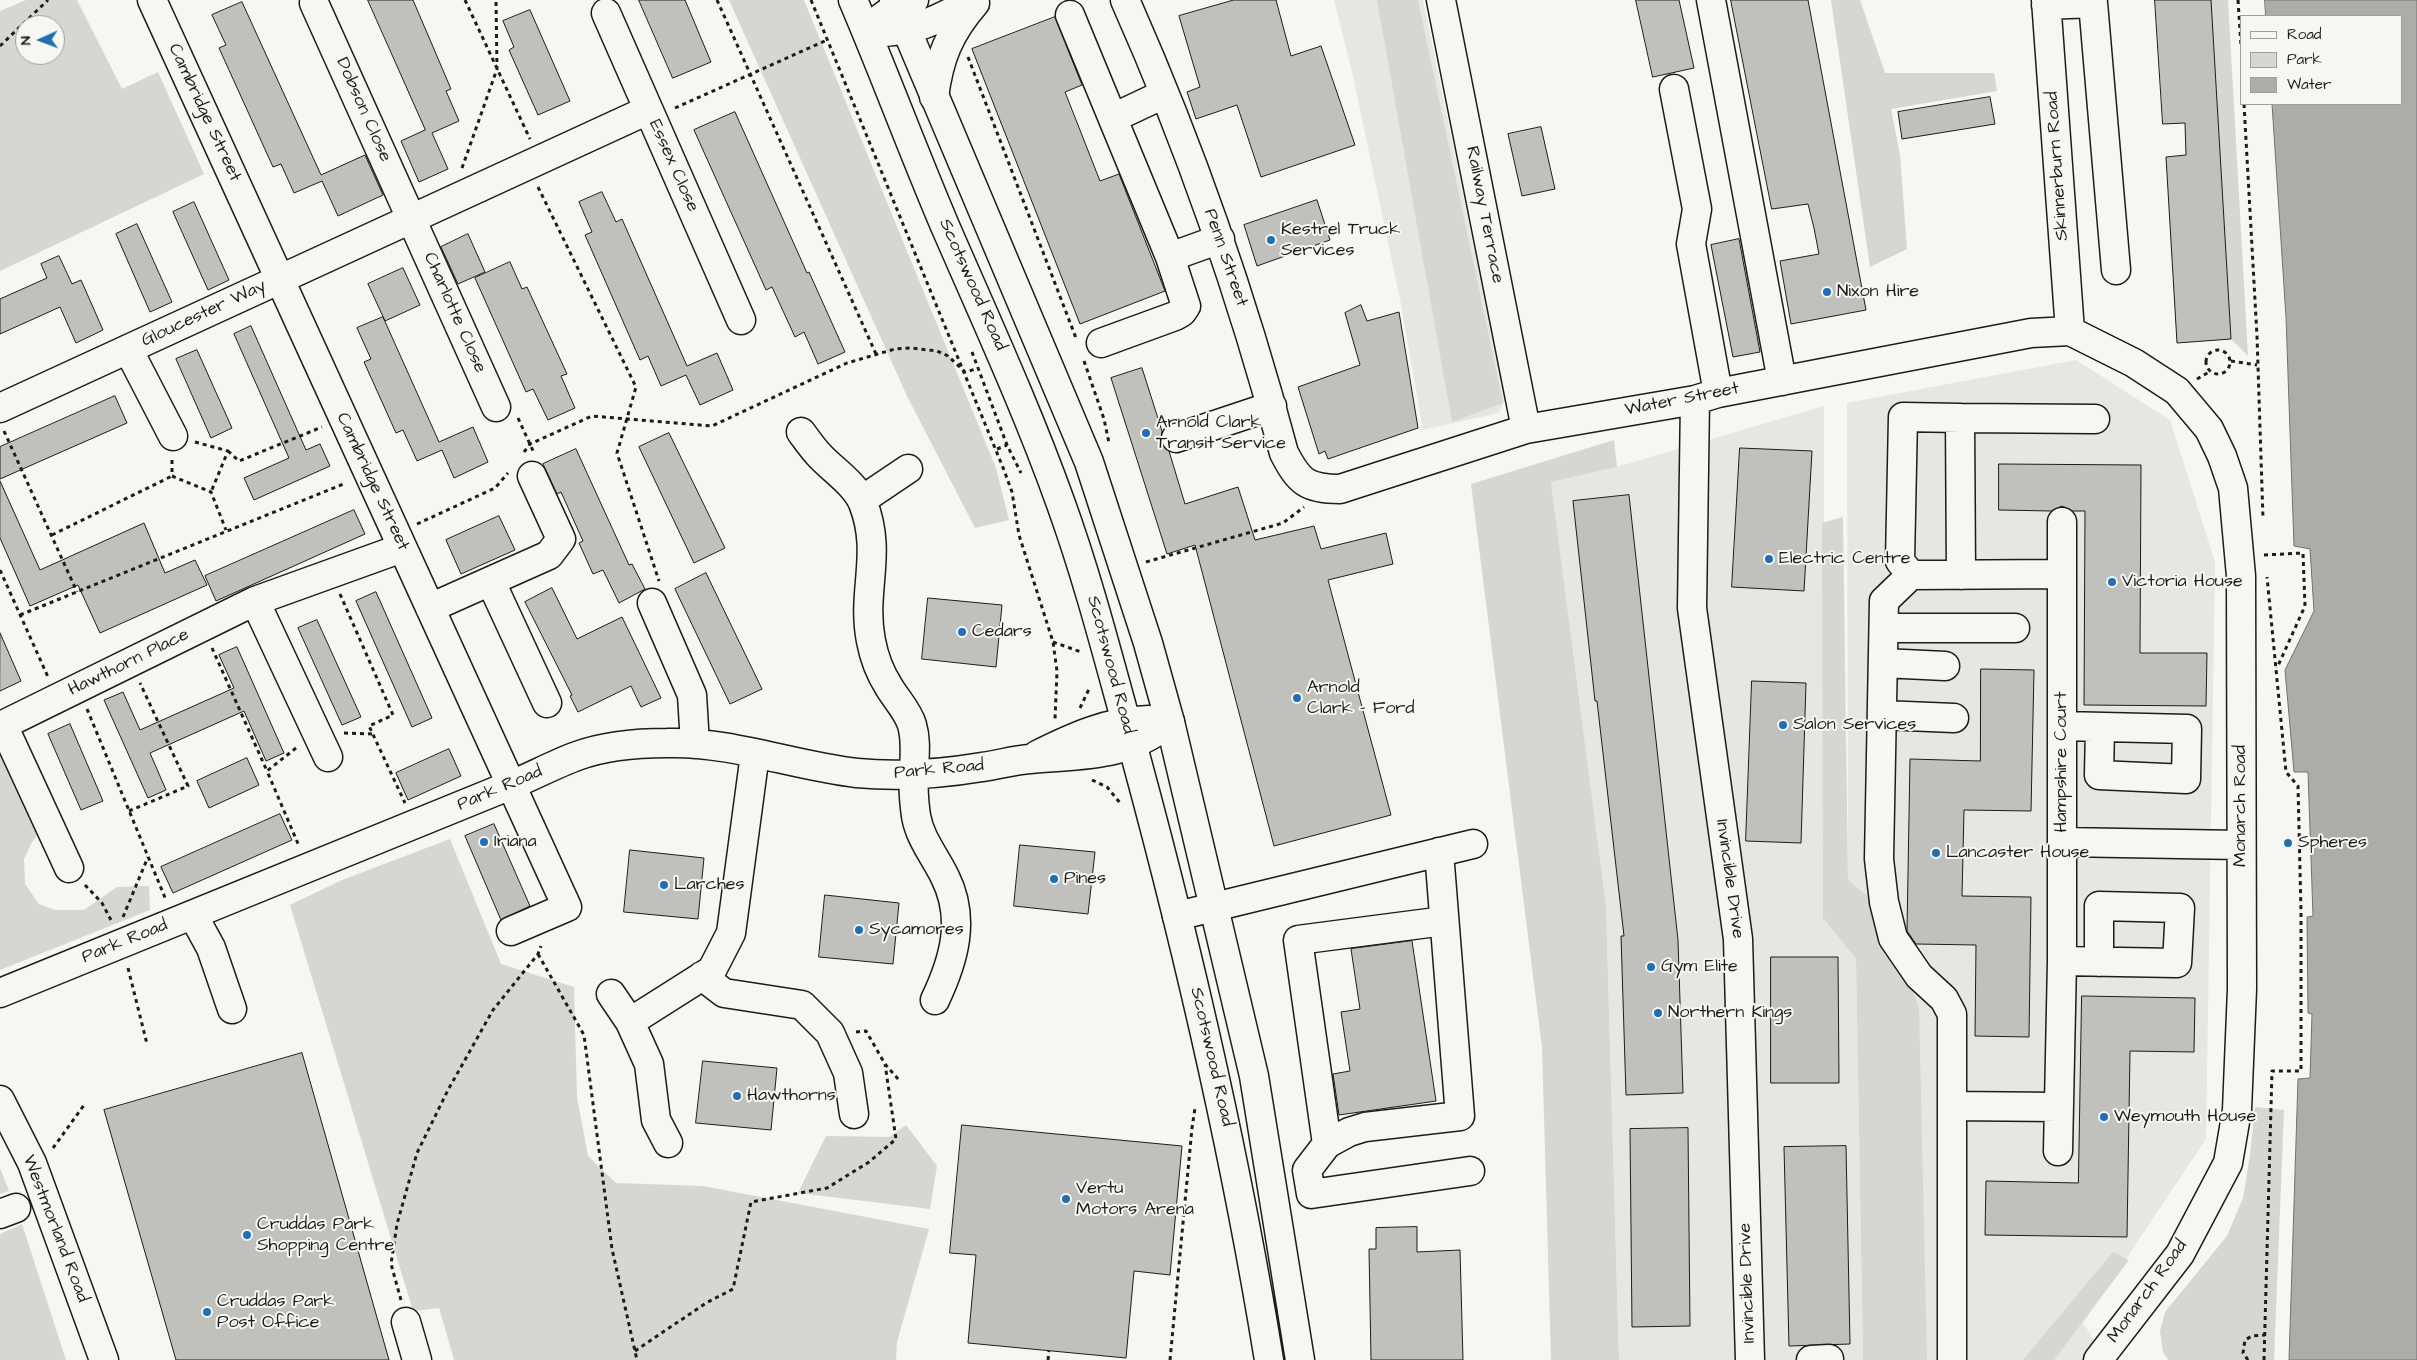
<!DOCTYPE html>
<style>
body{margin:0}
#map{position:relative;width:2417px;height:1360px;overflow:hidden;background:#f6f6f2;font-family:"Architects Daughter",sans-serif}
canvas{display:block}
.legend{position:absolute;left:2240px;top:15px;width:162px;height:90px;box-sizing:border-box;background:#f6f6f2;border:1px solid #9f9f9c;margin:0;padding:6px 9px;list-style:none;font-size:15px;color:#1c1c1c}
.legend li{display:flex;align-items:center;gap:10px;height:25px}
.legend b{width:25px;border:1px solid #9f9f9c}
.north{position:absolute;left:15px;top:15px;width:50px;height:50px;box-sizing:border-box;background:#f6f6f2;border:1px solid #9f9f9c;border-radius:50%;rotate:268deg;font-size:14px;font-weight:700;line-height:20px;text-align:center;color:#1c1c1c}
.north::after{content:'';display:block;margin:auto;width:18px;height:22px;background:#1f6fb2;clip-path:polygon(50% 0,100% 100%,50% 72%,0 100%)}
</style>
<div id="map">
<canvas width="2417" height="1360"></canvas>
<ul class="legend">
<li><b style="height:6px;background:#f6f6f2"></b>Road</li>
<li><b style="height:14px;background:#d6d6d2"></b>Park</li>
<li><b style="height:14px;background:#acaca9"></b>Water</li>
</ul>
<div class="north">N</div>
</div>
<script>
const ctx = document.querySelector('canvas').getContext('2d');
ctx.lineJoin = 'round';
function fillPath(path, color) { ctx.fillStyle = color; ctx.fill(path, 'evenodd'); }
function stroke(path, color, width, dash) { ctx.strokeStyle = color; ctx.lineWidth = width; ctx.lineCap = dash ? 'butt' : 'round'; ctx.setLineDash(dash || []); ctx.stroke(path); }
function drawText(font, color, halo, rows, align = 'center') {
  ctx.font = font + ' "Architects Daughter",sans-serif'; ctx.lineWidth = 4; ctx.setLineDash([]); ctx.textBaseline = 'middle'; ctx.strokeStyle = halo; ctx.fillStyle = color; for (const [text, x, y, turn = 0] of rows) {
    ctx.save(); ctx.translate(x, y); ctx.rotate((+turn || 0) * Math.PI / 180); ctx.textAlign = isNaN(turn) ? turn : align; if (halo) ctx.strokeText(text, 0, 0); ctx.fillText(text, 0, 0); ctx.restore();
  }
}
const built = new Path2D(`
 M1334,0H1423L1505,399L1499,413L1423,430L1401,304L1353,76Z
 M2076,360L2170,420L2215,562L2206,1139L2083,1323L2107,1360H1927L1848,880L1847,403Z
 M1824,406L1823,918L1856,959L1863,1360H1619L1606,906L1551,482L1617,467Z`);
const green = new Path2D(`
 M26,0H77L122,89L158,72L204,174L0,271V11ZM25,25H55V55H25Z
 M729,0H804L996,468L1009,520L975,528L907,396Z
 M1377,0H1418L1503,403L1452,422Z
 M1831,0H1860L1885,73H1994L1997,91L1891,109L1900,155L1907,249L1870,267Z
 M2210,0H2228L2248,356L2231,339Z
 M1614,440L1617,467L1551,482L1606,906L1619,1360H1551L1542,1047L1471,484Z
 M1843,517L1848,880L1873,901L1901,958L1919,1008L1927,1360H1863L1856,959L1823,918L1822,523Z
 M0,749L39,833L31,844L24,859L25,884L39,904L55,910H84L117,887L149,886L150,910L0,970Z
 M450,839L501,964L574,987L577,1097L588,1156L616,1183L703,1186L929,1229L897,1342L896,1360H454L439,1308L413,1311L290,905L342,880Z
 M2255,1107L2284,1110L2274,1360H2168L2163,1352L2160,1331L2165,1312L2227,1236L2243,1198L2250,1155Z
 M906,1125L937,1166L930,1209L798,1193L826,1136L889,1137Z
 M0,1168L9,1191L0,1194Z
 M22,1224L66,1360H0V1234Z
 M2113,1252L2129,1260L2054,1360H2023Z`);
const water = new Path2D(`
 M2265,0H2417V1360H2289L2298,1079L2310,1078L2312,1014L2308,1013L2307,917L2313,916L2308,772H2294L2285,670L2314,611L2310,549L2294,546L2286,317L2272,104H2401V16H2266Z`);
const building = new Path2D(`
 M368,0H413L451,89L446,91L459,121L432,133L448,169L419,182L401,141L425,130Z
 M639,0H685L711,62L673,78Z
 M1234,0H1276L1291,56L1321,46L1355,145L1261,177L1237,105L1196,119L1187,92L1200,87L1179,16Z
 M1636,0H1679L1694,68L1653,77Z
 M1731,0H1808L1866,310L1791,324L1780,261L1819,254L1814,228L1808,204L1772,209Z
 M2155,0H2211L2231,339L2177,343L2166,157L2186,155L2185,123L2163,124Z
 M242,2L321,175L365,155L383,195L338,216L322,181L294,193L281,164L273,167L219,48L226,45L212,15Z
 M530,10L570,101L538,115L509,50L514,47L503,21Z
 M1055,17L1082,85L1065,92L1100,181L1119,174L1165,291L1080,324L972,49Z
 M1990,97L1995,124L1902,139L1898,112Z
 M735,112L807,273L809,272L845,352L818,364L804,332L795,337L772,287L766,290L694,130Z
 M1541,127L1555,189L1522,196L1508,134Z
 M602,192L616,222L622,219L687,366L717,353L733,390L700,405L686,375L661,386L648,356L640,360L585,235L592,232L579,202Z
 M1317,200L1330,240L1257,266L1244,225Z
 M194,202L229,280L208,290L173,212Z
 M137,224L172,302L150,312L116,234Z
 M468,234L485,272L458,284L441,247Z
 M1739,239L1760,352L1733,357L1711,245Z
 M59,256L72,284L81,280L103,330L76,343L60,307L0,334V299L47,278L41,264Z
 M510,262L522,289L527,287L567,374L561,376L575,408L548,420L533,389L526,392L475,278Z
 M403,268L420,305L385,321L368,284Z
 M1361,305L1367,321L1399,312L1418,428L1328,459L1325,451L1319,454L1298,387L1360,365L1345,313Z
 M383,317L439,442L473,427L488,462L454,478L442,450L417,461L403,430L396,433L364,362L371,359L357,328Z
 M251,326L306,450L320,444L330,466L254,500L244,478L289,458L234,334Z
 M197,350L232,428L211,438L176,359Z
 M1142,368L1162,431L1161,442L1169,451L1185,504L1238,487L1255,540L1314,526L1321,549L1386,533L1393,564L1328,580L1391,815L1274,846L1195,545L1167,554L1111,378Z
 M115,396L127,423L0,479V447Z
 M669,433L725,548L694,563L639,447Z
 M1740,448L1812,451L1804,591L1732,587Z
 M576,449L629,565L632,564L645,589L619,603L603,570L593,574L579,543L583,541L561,492L557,494L543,464Z
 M1999,464L2141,465L2140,653H2207L2206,706L2084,705L2085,511H2072L2062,506L2052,511L1999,510Z
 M0,481L40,570L144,523L165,573L195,560L207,585L100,633L78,585L30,606L0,538Z
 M1629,495L1678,940L1683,1093L1626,1095L1621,936H1624L1597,701H1595L1573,501Z
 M354,510L365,534L216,601L205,576Z
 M499,516L515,550L461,574L446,540Z
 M706,573L762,689L730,704L675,589Z
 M552,588L577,639L622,617L661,698L641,707L631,686L578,712L570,696L572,695L525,602Z
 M376,592L432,718L412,727L356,601Z
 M928,598L1002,605L996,667L922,659Z
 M317,620L361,717L342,725L298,628Z
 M0,633L21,681L0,691Z
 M237,647L284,753L266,761L244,711L150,753L166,790L148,798L104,700L123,692L140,730L234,688L219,655Z
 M1981,669L2034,670L2031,811L1964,810L1962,896L2031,897L2029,1037L1975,1036L1976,945L1916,944L1907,931L1910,759L1980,761Z
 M1752,681L1806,683L1801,843L1746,841Z
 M70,724L103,801L81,810L48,734Z
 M449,749L461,776L408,800L396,773Z
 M247,758L259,785L209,808L197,781Z
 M280,814L292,840L173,893L161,867Z
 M494,824L530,906L501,920L465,836Z
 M1020,845L1095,852L1088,914L1014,906Z
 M630,850L704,858L698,919L624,912Z
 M825,895L899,903L893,964L819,957Z
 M1412,941L1436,1101L1339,1115L1333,1074L1350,1071L1341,1012L1360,1009L1351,949Z
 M1771,957H1838L1839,1083H1771Z
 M2082,996L2195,998L2194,1052L2130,1051L2127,1237L1985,1235L1986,1181L2078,1183Z
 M302,1053L389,1360H176L104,1110Z
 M703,1061L777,1068L771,1130L696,1123Z
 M962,1125L1182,1146L1170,1275L1134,1271L1126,1358L968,1343L976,1255L950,1253Z
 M1688,1128L1690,1326L1632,1327L1630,1129Z
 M1846,1146L1850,1344L1789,1346L1784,1147Z
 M1417,1227V1252L1460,1250L1463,1360H1371L1369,1249H1376V1228Z`);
const path = new Path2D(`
 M465,0L530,139
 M717,0L876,354
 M811,0L1004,470L1012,492L1019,535L1053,642L1057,671L1055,719
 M2238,0L2241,46
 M0,46L48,0
 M968,57L1076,338
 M2244,104L2257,336L2263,519
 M675,108L827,40
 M462,168L497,69L496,0
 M538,187L636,387L617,453L659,581
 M2206 362a12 12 0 1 1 24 0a12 12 0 1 1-24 0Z
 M972,352L1007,445L1021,473
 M1084,361L1104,419L1109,443
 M2231,361L2257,365
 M2197,379L2209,372
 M518,418L534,453
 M4,431L77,592
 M195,442L228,451L211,492
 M997,449L1007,445
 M228,451L239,461L322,427
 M524,452L530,444L592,416L712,426L847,363L895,349L911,348L937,351L948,356L965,372L976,369
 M172,460V476L211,492L226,530
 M417,524L495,488L508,473
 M52,535L172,476
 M2264,555L2303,553L2305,606L2277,668
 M1146,562L1283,523L1304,507
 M0,570L48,677
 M340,594L393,715L369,726L405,803
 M20,615L346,483
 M1053,642L1081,652
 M212,648L267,771
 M1080,708L1090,687
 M87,709L166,900
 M344,733L373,734
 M296,748L267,771L299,846
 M1092,780L1107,787L1121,804
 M129,811L188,786L140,683
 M85,885L102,903L112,922
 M123,917L148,857
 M538,954L584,1035L612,1249L637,1360
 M128,968L147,1044
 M856,1032L866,1031L885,1064L899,1080
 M53,1148L84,1105
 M401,1300L391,1264L397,1224L417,1153L448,1090L493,1010L538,954L541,946
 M635,1351L706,1303L733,1289L751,1202L827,1188L869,1162L896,1139L885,1064
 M1048,1360L1049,1351
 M1170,1360L1192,1128L1195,1108
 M2248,1360L2243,1353L2245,1340L2252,1336L2265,1335
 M2264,1360L2272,1071H2301V912L2298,786L2286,772L2267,577`);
const minor = new Path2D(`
 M152,0L567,907L511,931
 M1125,0C1190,146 1243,299 1284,453C1299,482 1307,489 1340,489L1526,429L1695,400L1718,393L2031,333L2070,331L2134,363L2177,391L2209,429L2222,456L2233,488L2241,576L2242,989L2237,1110L2228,1163L2180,1254L2098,1360
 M1441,0L1526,429
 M1711,0L1782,381
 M2046,0L2070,331
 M314,3L496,407
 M2046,5L2093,3L2116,270
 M606,13L741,320
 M1070,15L1170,257L1186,306L1182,312L1175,316L1101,343
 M878,20L896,7L914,0
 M867,32C911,34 936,21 974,0
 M1674,89L1697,209L1691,244L1718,393
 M934,97C939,58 949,33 975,3
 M1113,118L1164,94
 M1170,257L1220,239
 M128,349L173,436
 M1695,400L1692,608L1738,939L1750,1360
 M0,408L648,110
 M801,432C807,440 813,449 820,456C833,470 855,484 863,503C883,554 861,591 871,641C874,657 880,673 889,687C896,699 908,711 912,725C917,742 914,758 914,774C913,787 914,802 916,816C920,839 935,856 945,877C966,919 954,960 935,1000
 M1176,438L1272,406
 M862,500L908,469
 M1911,575L1900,561L1903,417L1960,418
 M1961,575L1960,418L2095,419
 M491,582L547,703
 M255,601L328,757
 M652,603L692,695L695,744
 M430,608L549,555L561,539L532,476
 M1884,628H2015
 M1883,663L1945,666
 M1882,715L1954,718
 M2062,726L2187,729L2186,779L2099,775L2100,727
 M1037,755C1073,737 1108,721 1149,720
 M2062,842L2240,845
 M1439,852L1460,1116L1365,1127L1349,1132L1327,1144L1298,940L1444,921
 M69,868L3,725L255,601L402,548
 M193,915L211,948L232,1009
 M1177,916L1473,844
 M2062,961L2177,963L2180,908L2099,906V962
 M702,976L724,993L802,1005L830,1033L848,1073L854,1114
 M0,993L511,785C533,776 555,764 577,756C604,746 638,743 667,743C731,741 794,766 857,773C899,777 940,774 982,767C998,765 1014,760 1030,759C1083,754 1125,758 1170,722
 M611,994L630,1022
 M0,1100L32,1163L104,1360
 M1953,1106L2058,1107
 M668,1143L656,1120L649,1064L630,1022L712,970L731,933L755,754
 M1327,1144L1307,1170L1311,1194L1470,1171
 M2058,1151L2062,961V522
 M0,1214L16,1208
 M406,1322L417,1360
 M1811,1360L1829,1359
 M1952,1360V1014L1944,999L1919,976L1893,938L1884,902L1879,859L1884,601L1911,575L2062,574`);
const major = new Path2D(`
 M853,0C885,75 913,151 945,226C985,318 1027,409 1061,504C1091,587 1112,673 1136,758C1190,957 1236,1157 1269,1360
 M894,0L1089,462L1148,643L1170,722L1254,1076L1300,1360`);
const markers = [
 [1271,240,5,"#1f6fb2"],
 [1827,292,5,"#1f6fb2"],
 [1146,433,5,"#1f6fb2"],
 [1769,559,5,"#1f6fb2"],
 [2112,582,5,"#1f6fb2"],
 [962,632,5,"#1f6fb2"],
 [1297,698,5,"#1f6fb2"],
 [1783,725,5,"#1f6fb2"],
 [484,842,5,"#1f6fb2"],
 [2288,843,5,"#1f6fb2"],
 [1936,853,5,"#1f6fb2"],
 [1054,879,5,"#1f6fb2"],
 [664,885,5,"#1f6fb2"],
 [859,930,5,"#1f6fb2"],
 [1651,967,5,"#1f6fb2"],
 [1658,1013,5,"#1f6fb2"],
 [737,1096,5,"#1f6fb2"],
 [2104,1117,5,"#1f6fb2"],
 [1066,1199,5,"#1f6fb2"],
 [247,1235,5,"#1f6fb2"],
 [207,1312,5,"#1f6fb2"]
];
const streetNames = [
 ["Dobson Close",363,110,66],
 ["Cambridge Street",204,113,65],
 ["Essex Close",673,166,66],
 ["Skinnerburn Road",2058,166,-94],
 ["Railway Terrace",1484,215,79],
 ["Penn Street",1225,258,71],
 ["Scotswood Road",972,285,66],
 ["Charlotte Close",454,313,66],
 ["Gloucester Way",204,314,-25],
 ["Water Street",1682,400,-11],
 ["Cambridge Street",372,482,65],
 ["Hawthorn Place",129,663,-26],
 ["Scotswood Road",1110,665,75],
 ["Hampshire Court",2062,762,-90],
 ["Park Road",939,770,-5],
 ["Park Road",500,789,-23],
 ["Monarch Road",2241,806,-90],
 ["Invincible Drive",1729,879,82],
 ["Park Road",125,942,-22],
 ["Scotswood Road",1211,1057,77],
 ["Westmorland Road",55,1229,69],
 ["Invincible Drive",1748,1283,-92],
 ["Monarch Road",2148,1292,-54]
];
const poiNames = [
 ["Kestrel Truck",1281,230],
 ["Services",1281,251],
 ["Nixon Hire",1837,292],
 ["Arnold Clark",1156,423],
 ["Transit Service",1156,444],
 ["Electric Centre",1779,559],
 ["Victoria House",2122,582],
 ["Cedars",972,632],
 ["Arnold",1307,688],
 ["Clark - Ford",1307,709],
 ["Salon Services",1793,725],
 ["Iriana",494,842],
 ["Spheres",2298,843],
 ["Lancaster House",1946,853],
 ["Pines",1064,879],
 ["Larches",674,885],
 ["Sycamores",869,930],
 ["Gym Elite",1661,967],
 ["Northern Kings",1668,1013],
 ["Hawthorns",747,1096],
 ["Weymouth House",2114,1117],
 ["Vertu",1076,1189],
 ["Motors Arena",1076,1210],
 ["Cruddas Park",257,1225],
 ["Shopping Centre",257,1246],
 ["Cruddas Park",217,1302],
 ["Post Office",217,1323]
];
fillPath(built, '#e6e6e2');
fillPath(green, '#d6d6d2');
fillPath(water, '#acaca9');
stroke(water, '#727271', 1);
fillPath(building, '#c0c0bd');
stroke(building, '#1c1c1c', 1);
stroke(minor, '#1c1c1c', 31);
stroke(major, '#1c1c1c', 31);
stroke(path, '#1c1c1c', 3, [4, 4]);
stroke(minor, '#f6f6f2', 28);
stroke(major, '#f6f6f2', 28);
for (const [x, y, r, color] of markers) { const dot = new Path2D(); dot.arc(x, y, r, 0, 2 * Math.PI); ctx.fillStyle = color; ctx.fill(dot); stroke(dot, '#f6f6f2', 2); }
drawText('18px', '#1c1c1c', '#f6f6f2', streetNames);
drawText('18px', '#1c1c1c', '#f6f6f2', poiNames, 'left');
</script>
